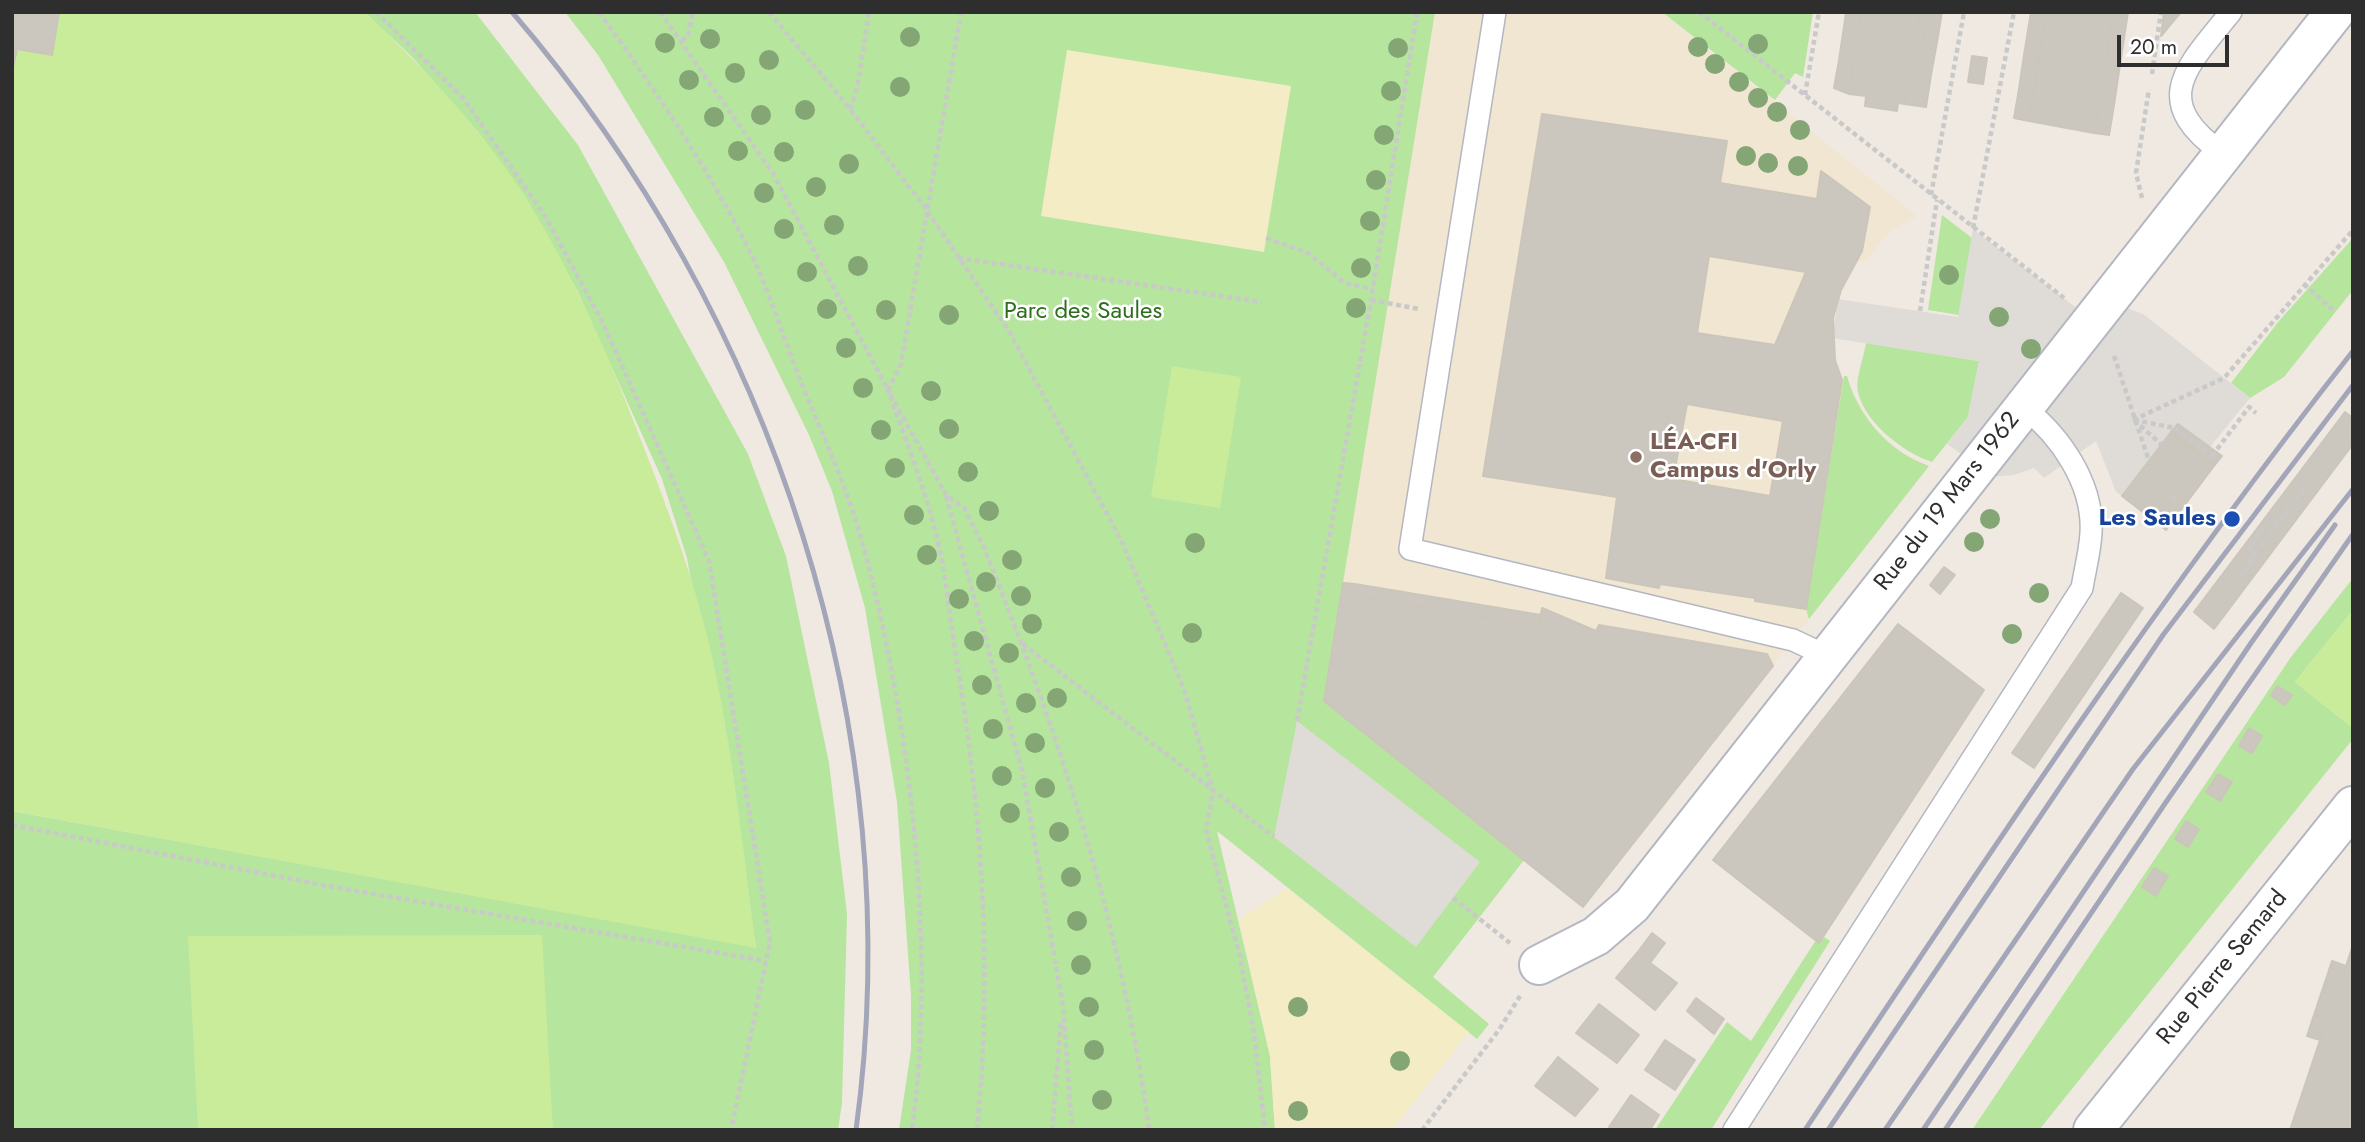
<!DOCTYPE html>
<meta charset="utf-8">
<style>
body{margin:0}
#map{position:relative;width:2365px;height:1142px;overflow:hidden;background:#efe9e1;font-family:Jost,sans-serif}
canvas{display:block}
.frame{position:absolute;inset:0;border:14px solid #2e2e2e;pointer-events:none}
.scale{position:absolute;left:2117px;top:35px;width:112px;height:32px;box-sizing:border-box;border:4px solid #2e2e2e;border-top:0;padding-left:9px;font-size:21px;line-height:24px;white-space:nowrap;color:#2e2e2e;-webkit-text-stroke:5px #fff;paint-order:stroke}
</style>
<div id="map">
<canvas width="2365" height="1142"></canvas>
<div class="frame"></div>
<div class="scale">20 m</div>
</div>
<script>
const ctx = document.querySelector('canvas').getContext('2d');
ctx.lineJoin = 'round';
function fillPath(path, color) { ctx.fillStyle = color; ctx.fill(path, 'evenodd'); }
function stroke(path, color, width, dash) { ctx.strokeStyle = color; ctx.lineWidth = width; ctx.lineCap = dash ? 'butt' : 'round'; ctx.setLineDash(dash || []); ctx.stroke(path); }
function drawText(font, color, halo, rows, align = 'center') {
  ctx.font = font + ' Jost,sans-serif'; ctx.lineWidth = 5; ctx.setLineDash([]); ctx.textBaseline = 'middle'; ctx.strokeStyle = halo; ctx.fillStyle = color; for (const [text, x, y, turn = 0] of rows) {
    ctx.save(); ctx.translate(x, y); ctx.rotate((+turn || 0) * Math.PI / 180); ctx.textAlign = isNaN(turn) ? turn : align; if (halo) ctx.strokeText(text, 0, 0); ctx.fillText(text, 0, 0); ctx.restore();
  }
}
const education = new Path2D(`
 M1435,12H1662L1917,216L1889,232L1866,261H1856L1841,290L1833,318L1835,360L1842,379L1847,376L1856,400L1877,432L1901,452L1929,466L1583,907L1324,701Z`);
const green = new Path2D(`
 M364,12H475L578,145L748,454L786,556L829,763L847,914L842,1103L838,1130H12V811L756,947L687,558L662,479L577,290L524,195L479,133L411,56Z
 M565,12H1435L1324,701L1524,860L1433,977L1489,1024L1477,1039L1217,831L1270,1056L1275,1130H899L911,1050V996L897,802L865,608L832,491L809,435L724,262L598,55Z
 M1662,12H1813L1803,77L1795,73L1775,100Z
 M1942,215L1972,238L1959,315L1928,310Z
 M2353,238V290L2284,377L2250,398L2231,383L2279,321Z
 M1866,343L1979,361L1968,417L1932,462C1904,453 1865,423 1858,392C1855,379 1864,357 1866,343Z
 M1844,376H1847C1858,416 1889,452 1929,466L1809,619L1806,609Z
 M2353,578V610L2295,682L2353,728V739L2039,1130H1972L2291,657Z
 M1824,937L1830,941L1711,1130H1655L1727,1022L1751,1041L1816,940L1820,943Z`);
const sand = new Path2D(`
 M1067,50L1291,86L1264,252L1041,216Z
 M1287,888L1469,1032L1392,1130H1275L1270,1056L1239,919Z`);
const pitch = new Path2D(`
 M12,12H364C423,67 480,127 524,195C575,276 612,364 646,453C675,528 702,602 717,680C735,769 744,858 756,948L12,811Z
 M1172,366L1241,377L1220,508L1151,497Z
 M2353,610V728L2295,682Z
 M542,935L553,1130H198L188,936Z`);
const plaza = new Path2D(`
 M1973,229L2078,309L1964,456L1947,444L1968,417L1979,361L1832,338L1838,299L1958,317Z
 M2124,307L2143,314L2250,398L2210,447L2178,424L2122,496L2116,492L2096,441L2044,478L2034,468L2014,475L1989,477Z
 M1297,721L1480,862L1416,947L1274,837Z`);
const building = new Path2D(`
 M12,12H59L52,55L17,49L12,72Z
 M1846,12H1862L1859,29L1844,27Z
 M1862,12H1920L1918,22L1926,23L1923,40L1937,42L1931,75L1919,74L1916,91L1907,89L1905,104L1898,103L1897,111L1865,106L1866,96L1849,94L1853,62L1839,60L1844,27L1859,29Z
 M1920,12H1942L1937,42L1923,40L1926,23L1918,22Z
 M2031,12H2047L2039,57L2024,55Z
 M2047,12H2113L2105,68L2119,71L2114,105L2099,102L2094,133L2029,121Z
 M2113,12H2128L2119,71L2105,68Z
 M2164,12H2181L2161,36Z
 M2024,55L2039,57L2034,91L2019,89Z
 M1972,56L1987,58L1983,84L1968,82Z
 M1839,60L1853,62L1849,94L1834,88Z
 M1919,74L1931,75L1926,107L1905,104L1907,89L1916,91Z
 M2019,89L2034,91L2029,121L2014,118Z
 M2099,102L2114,105L2109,135L2094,133Z
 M1542,114L1727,141L1720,183L1817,199L1821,171L1870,207L1862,251L1841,290L1833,318L1835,360L1842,380L1806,609L1755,601V598L1660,584L1659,588L1606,578L1617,497L1483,476ZM1709,256L1806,272L1775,345L1697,333ZM1687,404L1783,421L1770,496L1673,479Z
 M2345,412L2353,418V444L2214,629L2194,612Z
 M2178,424L2222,456L2214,466L2171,432Z
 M2171,432L2214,466L2166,530L2122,496Z
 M1944,567L1955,575L1940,594L1930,585Z
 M1343,583L1355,584L1353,596L1539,626L1542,608L1596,631L1599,625L1767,654L1773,666L1583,907L1324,701Z
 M1355,584L1541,615L1539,626L1353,596Z
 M2121,593L2143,608L2034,768L2012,753Z
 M1898,624L1984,690L1819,943L1713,860Z
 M2277,686L2292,695L2285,705L2271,696Z
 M2249,728L2262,736L2252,753L2239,746Z
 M2218,774L2232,782L2220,801L2206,792Z
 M2186,821L2199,829L2188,847L2175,839Z
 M2154,868L2168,876L2156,896L2142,887Z
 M1652,933L1665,943L1650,963L1637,953Z
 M2353,945V1130H2290L2327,1019L2314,1015L2325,982L2339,987Z
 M1637,953L1677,983L1655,1010L1616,978Z
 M2332,961L2346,966L2339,987L2325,982Z
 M1696,998L1724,1019L1714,1034L1687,1011Z
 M1599,1004L1639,1035L1617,1063L1576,1033Z
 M2314,1015L2327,1019L2320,1040L2307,1036Z
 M1665,1040L1695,1060L1675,1090L1645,1070Z
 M1558,1057L1598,1089L1575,1116L1535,1086Z
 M1631,1095L1659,1115L1650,1130H1614L1609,1127Z`);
const path = new Path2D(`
 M376,12L463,98L545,216L603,323L709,561L770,942L731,1130
 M599,12C656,91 711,172 754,260C771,297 784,338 799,377C820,430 846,484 861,538C910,714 937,949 912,1130
 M660,12L774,175L888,390L901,364L961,12
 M769,12L850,109L926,209L1010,333L1122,542L1184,689L1213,791L1206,830L1240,957L1254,1033L1265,1130
 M1699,12L2064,298
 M682,41L688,36L693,12
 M2152,74L2161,12
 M1805,95L1819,12
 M850,109L857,89L869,12
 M1931,195L1964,12
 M2142,198L2136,173L2149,89
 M1973,228L2014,12
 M1266,238L1308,253L1345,283L1373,289
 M958,258L1262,302
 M2304,284L2333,310
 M1371,300L1419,309
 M1920,311L1937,200
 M2114,356L2149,461
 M2133,420L2224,378L2353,230
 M2134,420L2175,428L2212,456L2208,461
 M2134,420L2162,445
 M2212,456L2249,407L2256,413
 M946,496L1022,770L1063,1006L1072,1130
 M2172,500L2177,493
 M2270,534L2305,487
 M2261,547L2266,539
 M2239,577L2256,553L2249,548L2263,529
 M1023,644L1274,837
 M1297,721L1371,300L1417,12
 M12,825L333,887L766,961
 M1453,898L1510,943
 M977,1130C993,969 982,814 956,656C949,614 946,571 935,530C923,483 904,436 888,390L946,495L964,508L982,543C1059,732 1122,927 1149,1130
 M1052,1130L1061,1021
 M1422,1130L1499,1030L1520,996`);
const lane = new Path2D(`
 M1495,12L1410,549L1793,640L1827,656
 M2222,153C2148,100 2187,67 2231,12
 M1734,1130L2082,588C2085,570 2090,551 2091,533C2094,484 2060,435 2023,407`);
const street = new Path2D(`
 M1539,965L1596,936L1632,905L2335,12
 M2093,1130L2353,806`);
const rail = new Path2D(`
 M512,12C773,315 911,731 856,1130
 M1805,1130C1981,865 2156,601 2353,351
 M1828,1130L2163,635L2353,385
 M1885,1130L2133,769L2353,489
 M1923,1130L2251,643L2335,525
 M1945,1130L2166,802L2353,534`);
const trees = [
 [910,37],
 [710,39],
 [665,43],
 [1758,44],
 [1698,47],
 [1398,48],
 [769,60],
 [1715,64],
 [735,73],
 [689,80],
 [1739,82],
 [900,87],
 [1391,91],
 [1758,98],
 [805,110],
 [1777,112],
 [761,115],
 [714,117],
 [1800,130],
 [1384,135],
 [738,151],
 [784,152],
 [1746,156],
 [1768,163],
 [849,164],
 [1798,166],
 [1376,180],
 [816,187],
 [764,193],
 [1370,221],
 [834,225],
 [784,229],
 [858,266],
 [1361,268],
 [807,272],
 [1949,275],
 [1356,308],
 [827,309],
 [886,310],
 [949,315],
 [1999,317],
 [846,348],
 [2031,349],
 [863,388],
 [931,391],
 [949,429],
 [881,430],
 [895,468],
 [968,472],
 [989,511],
 [914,515],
 [1990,519],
 [1974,542],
 [1195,543],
 [927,555],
 [1012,560],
 [986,582],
 [2039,593],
 [1021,596],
 [959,599],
 [1032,624],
 [1192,633],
 [2012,634],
 [974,641],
 [1009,653],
 [982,685],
 [1057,698],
 [1026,703],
 [993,729],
 [1035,743],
 [1002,776],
 [1045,788],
 [1010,813],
 [1059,832],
 [1071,877],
 [1077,921],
 [1081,965],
 [1089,1007],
 [1298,1007],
 [1094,1050],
 [1400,1061],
 [1102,1100],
 [1298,1111]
];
const markers = [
 [1636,457,7,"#8d6e63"],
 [2232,519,9,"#1a4fb4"]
];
const parkNames = [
 ["Parc des Saules",1083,312]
];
const educationNames = [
 ["LÉA-CFI",1650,443],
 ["Campus d'Orly",1650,471]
];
const streetNames = [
 ["Rue du 19 Mars 1962",1948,502,-52],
 ["Rue Pierre Semard",2223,968,-51]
];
const transitNames = [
 ["Les Saules",2216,519]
];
fillPath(education, '#f0e6d1');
fillPath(green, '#b6e59e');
fillPath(sand, '#f3ecc5');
fillPath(pitch, '#c9ec9a');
fillPath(plaza, '#dfdcd8');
fillPath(building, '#cbc7bf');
stroke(building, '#cbc5ba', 2);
stroke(lane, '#b4b7c1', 24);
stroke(street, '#b4b7c1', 42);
stroke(path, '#c9c9c9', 4.5, [5, 3.5]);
stroke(lane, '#fff', 21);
stroke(street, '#fff', 38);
stroke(rail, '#a3a6b8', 5);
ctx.fillStyle = '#84a574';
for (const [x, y] of trees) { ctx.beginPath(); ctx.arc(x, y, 10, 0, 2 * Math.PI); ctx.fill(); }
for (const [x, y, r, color] of markers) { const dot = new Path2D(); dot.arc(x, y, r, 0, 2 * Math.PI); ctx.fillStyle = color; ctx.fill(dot); stroke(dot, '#fff', 2.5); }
drawText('24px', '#2c6e1b', '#fff', parkNames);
drawText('bold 24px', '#785e54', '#fff', educationNames, 'left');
drawText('24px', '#2e2e2e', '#fff', streetNames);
drawText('bold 24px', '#164399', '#fff', transitNames, 'right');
</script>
